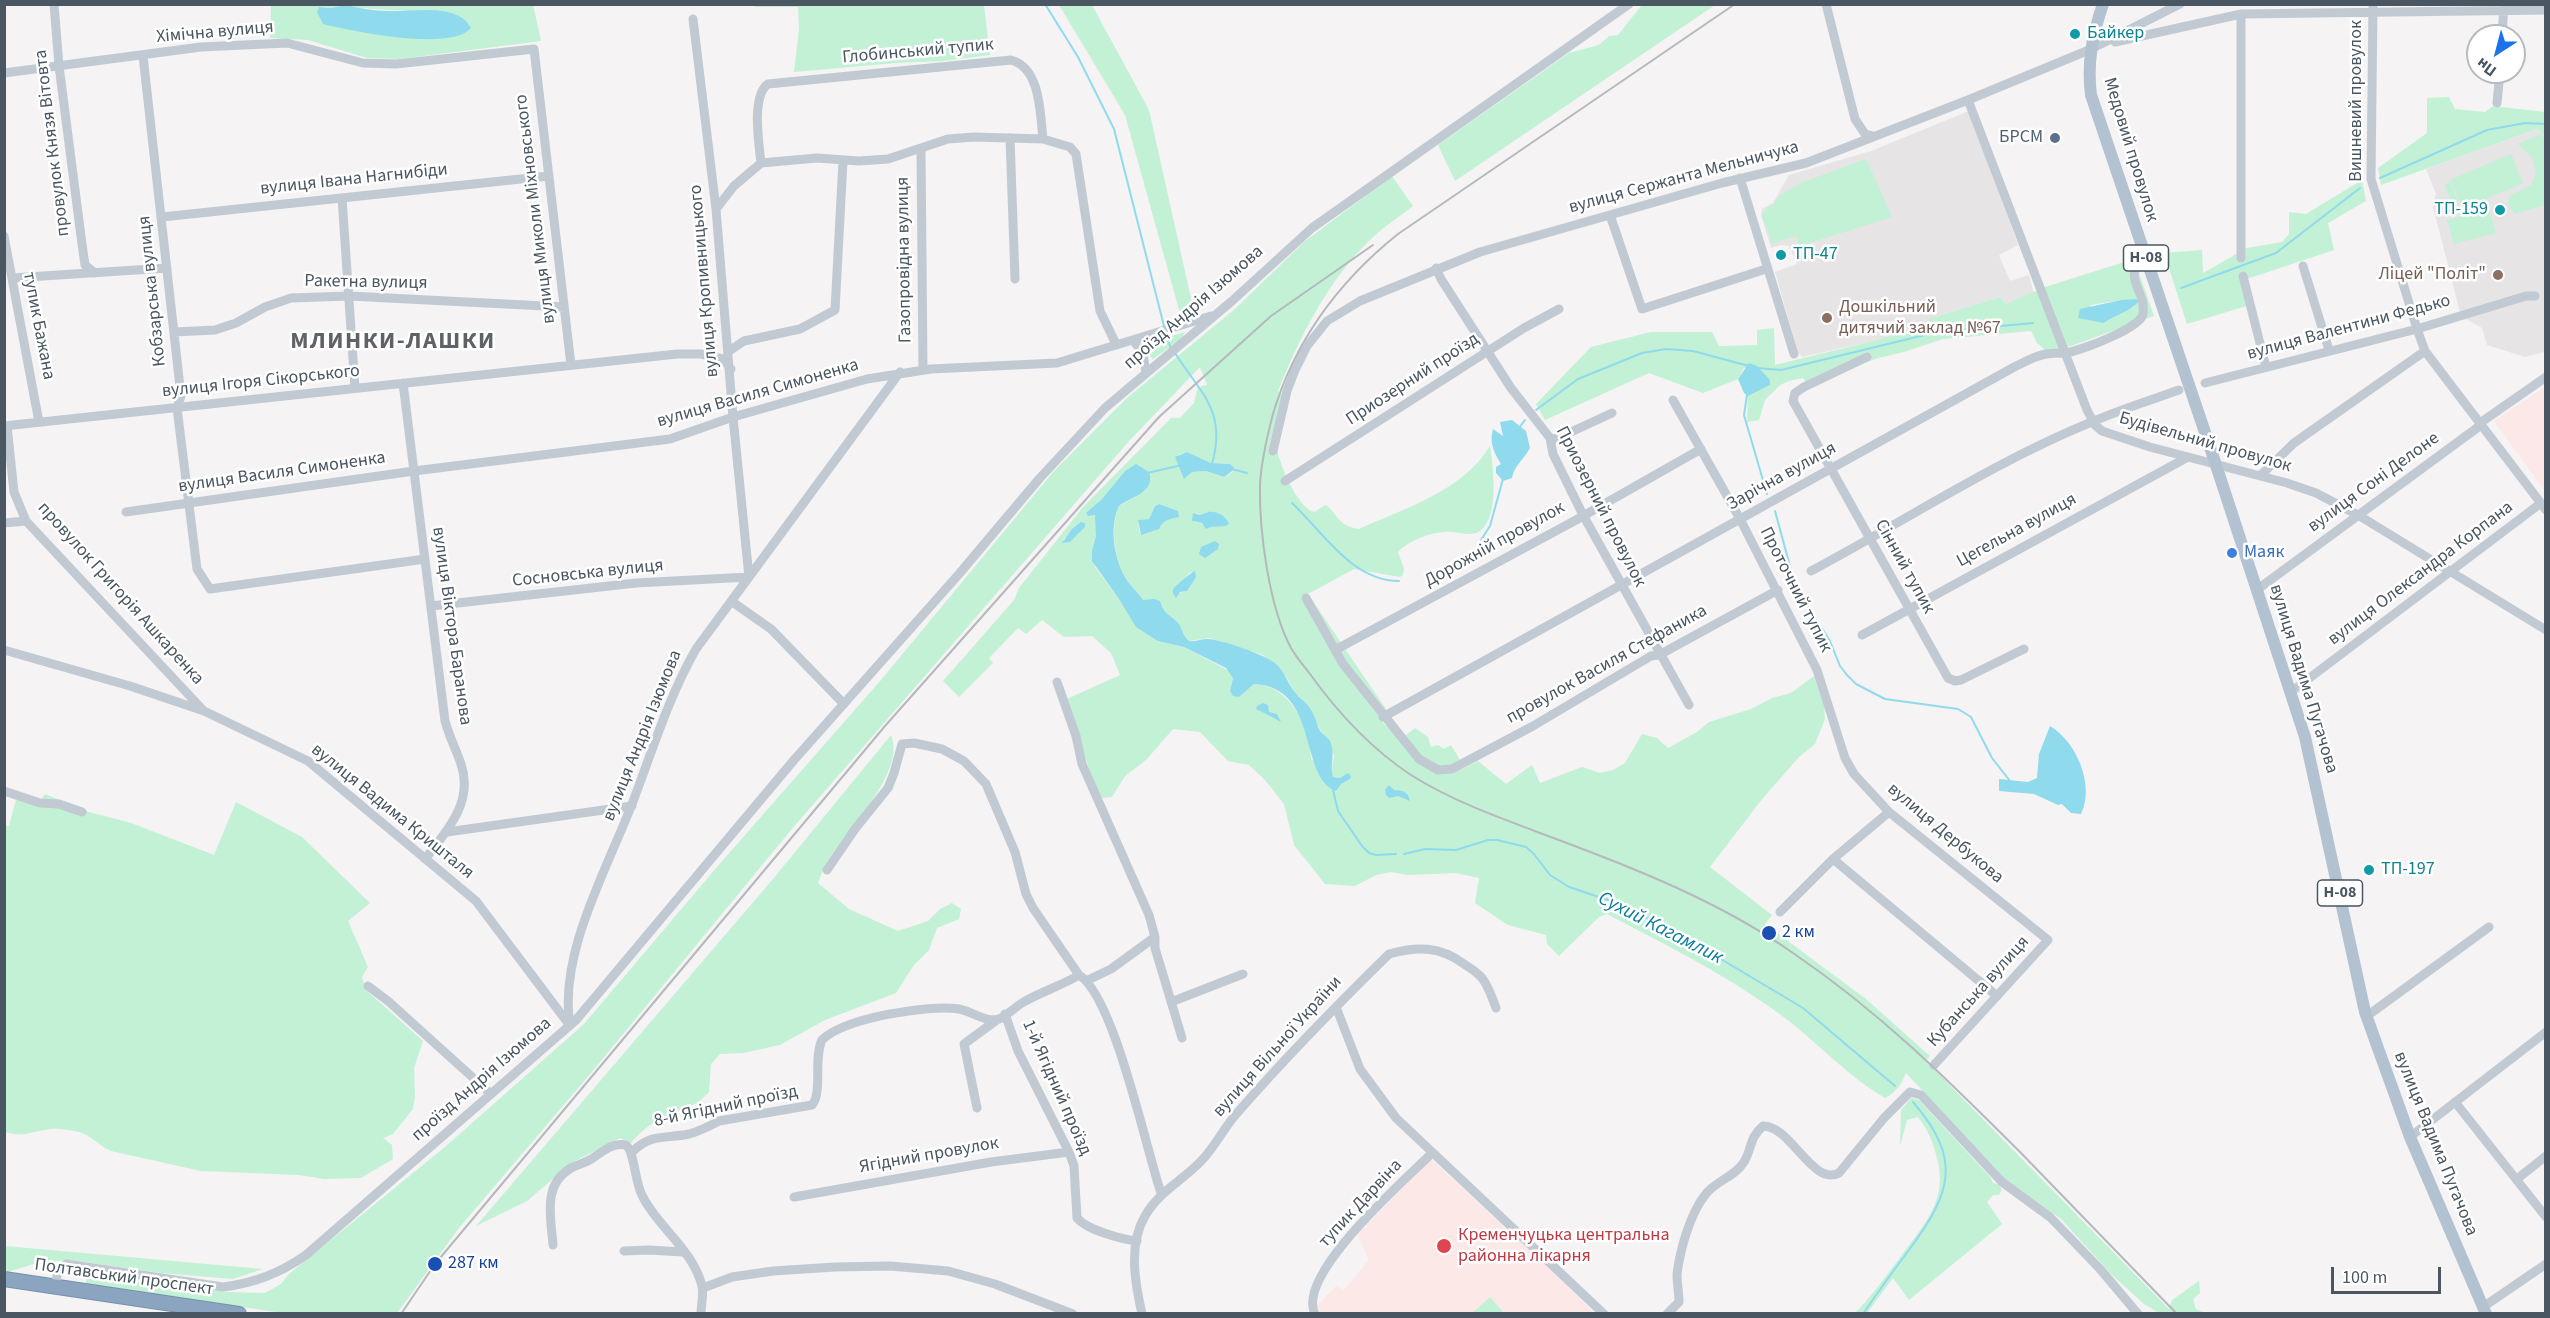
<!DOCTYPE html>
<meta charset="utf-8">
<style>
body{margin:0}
#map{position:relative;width:2550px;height:1318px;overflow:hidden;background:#f5f3f3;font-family:"Source Sans 3",sans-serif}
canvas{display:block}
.frame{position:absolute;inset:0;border:6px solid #4a5661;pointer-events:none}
.north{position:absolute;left:2466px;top:24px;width:60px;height:60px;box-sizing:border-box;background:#fff;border:2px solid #b7bbc0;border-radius:50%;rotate:216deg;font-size:16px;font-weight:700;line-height:24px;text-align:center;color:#4a5661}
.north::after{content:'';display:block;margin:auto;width:21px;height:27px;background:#1a73e8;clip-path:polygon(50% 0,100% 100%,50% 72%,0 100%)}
.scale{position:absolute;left:2331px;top:1267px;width:110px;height:27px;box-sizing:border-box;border:3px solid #4a5661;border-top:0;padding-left:8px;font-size:18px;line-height:21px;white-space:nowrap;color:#4a5661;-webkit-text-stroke:4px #fff;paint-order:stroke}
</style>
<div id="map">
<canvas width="2550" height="1318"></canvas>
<div class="frame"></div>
<div class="north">Пн</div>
<div class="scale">100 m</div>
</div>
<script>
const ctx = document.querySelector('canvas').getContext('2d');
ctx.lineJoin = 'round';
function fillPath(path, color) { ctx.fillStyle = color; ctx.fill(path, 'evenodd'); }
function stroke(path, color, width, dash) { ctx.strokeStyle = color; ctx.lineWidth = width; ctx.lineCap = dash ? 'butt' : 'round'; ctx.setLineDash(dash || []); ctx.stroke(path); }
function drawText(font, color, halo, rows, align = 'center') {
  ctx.font = font + ' "Source Sans 3",sans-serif'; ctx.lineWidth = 5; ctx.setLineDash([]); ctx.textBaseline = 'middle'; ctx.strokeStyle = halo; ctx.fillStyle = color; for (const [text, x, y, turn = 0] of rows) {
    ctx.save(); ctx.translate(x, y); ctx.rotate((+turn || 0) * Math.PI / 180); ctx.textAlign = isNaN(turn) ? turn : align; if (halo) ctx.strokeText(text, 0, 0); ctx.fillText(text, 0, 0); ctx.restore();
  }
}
const education = new Path2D(`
 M1969,111L2018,245L1999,255L2010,281L2029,275L2034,294L2006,304L2000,297L1928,319V324L1873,341L1802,357L1798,352L1775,272L1797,264L1789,246L1781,245L1771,248L1761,215L1762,209L1773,203L1789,175L1871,151Z
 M2537,129L2545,136V352L2525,357L2487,345L2482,328L2466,319L2462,320L2432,203L2436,194L2426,169Z`);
const medical = new Path2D(`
 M2545,387V491L2494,421Z
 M1430,1158L1566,1284L1594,1313H1504L1490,1297L1472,1313H1322L1317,1306L1337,1285L1343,1291L1369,1260L1356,1232L1367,1227L1365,1223L1372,1220Z`);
const green = new Path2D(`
 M497,4L502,6L533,4L541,41L400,59L367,58L308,40L270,38L271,5ZM346,6C383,12 419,9 456,14L317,12L319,7L331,8Z
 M754,5H984L990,55L942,61L896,63L794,72L799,29L798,7H754Z
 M1059,5H1092L1149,110L1192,303L1185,314L1180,313L1176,299L1125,115Z
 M1642,5H1715L1455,181L1438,145L1569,53L1599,45L1609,36L1618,35Z
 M2449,97L2455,109L2485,112L2493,106L2545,112V136L2537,129L2381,185L2378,168L2427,133V98Z
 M2540,134L2545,140V205L2515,214L2508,205L2509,196L2531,185L2536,174L2532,157L2518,144Z
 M2511,154L2523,183L2463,209L2450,180Z
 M1866,159L1892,217L1800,246L1796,236L1772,244L1762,216L1767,207L1774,204L1779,196L1801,183Z
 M1392,176L1413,206C1399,217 1382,228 1369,241C1327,282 1300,337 1278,391L1288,400C1284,413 1276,433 1277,447C1278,463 1298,508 1314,512L1326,505C1339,516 1338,526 1359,529C1405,508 1463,491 1490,446C1493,465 1501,524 1476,533C1466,536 1455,531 1444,532C1429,533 1408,541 1398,552L1404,569L1403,575L1400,577L1354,569L1308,594L1388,712L1380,716L1384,724L1402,738L1415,728L1428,737L1431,747L1438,745L1444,749L1451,745L1460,760L1445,773L1458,771L1478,761L1506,784L1532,765L1540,783L1582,767L1600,773L1613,770L1625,763L1642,734L1657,738L1668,748L1697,732L1709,722L1751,709L1772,698L1791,693L1814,676L1824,706L1825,719L1815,744L1799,757L1763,798L1710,867L1772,915L1765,924L1866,999L1930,1056L1926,1061L2169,1309L2172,1300L2199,1281L2200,1293L2193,1299L2196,1309L2205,1313H2159L2144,1304L2111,1274L2061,1219L2004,1178L1906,1073C1901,1084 1897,1092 1885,1098C1844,1074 1813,1037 1774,1010C1721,972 1664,944 1607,914L1599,917L1559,956L1547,944L1546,935L1508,925L1475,903L1479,878L1456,873L1408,875L1391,872L1376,875L1355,886L1325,884L1294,845L1284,804L1265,780L1249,765L1228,761L1200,732L1173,729L1146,760L1125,776L1112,797L1102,798L1095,788L1067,699L1120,675L1111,653L1092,636L1064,637L1042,620L1026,634L1018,628L989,658L993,663L959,697L943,681L1014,600L1019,588L1083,507L1171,418H1180L1194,403L1198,387L1207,385L1200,367L1130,440L791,830L596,1067L459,1228L397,1313H283L86,1284V1276L228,1292L265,1293L281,1284L289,1274L445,1147L584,1024L717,867L881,680L1054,471L1127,398L1235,309L1304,242ZM1187,452L1211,463L1230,464L1233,472L1224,477L1206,471L1192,472L1185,478L1178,455ZM1125,471L1136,497L1119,506C1110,527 1114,557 1125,577C1129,585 1138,592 1143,600L1160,601C1166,618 1170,613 1179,624C1183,630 1183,636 1189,641L1209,638L1263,655L1286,676L1294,692L1306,703L1320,730L1329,740L1334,756L1331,774L1333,777L1340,778L1348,774L1350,779L1341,784L1311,759C1308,726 1292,686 1254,684L1239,697L1230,691L1233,678L1231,672L1184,647L1158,641L1119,599L1095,567L1092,550L1096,536L1097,518L1093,514L1101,500ZM1159,504L1178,511C1172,518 1162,520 1159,528L1144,534H1140L1138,520L1149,519L1155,506ZM1208,512L1223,527L1194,522L1196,513L1200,515ZM1083,522L1085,527L1070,542L1063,540ZM1191,572L1187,591L1179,593L1174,588Z
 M2362,180L2366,201L2328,223L2334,250L2247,279L2253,304L2187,324L2164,253L2202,250L2203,273L2247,248L2282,242L2289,234V212L2306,214Z
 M2450,182L2458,201L2452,203L2444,185Z
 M2489,209L2496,233L2454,244L2447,220Z
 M2134,259L2154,316L2071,346L2046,351L2037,343L2031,331L1943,339L1904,352L1878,358L1807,384L1803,378L1789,381L1780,385L1765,400L1759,420L1747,422L1748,396L1770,385L1757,366L1744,368L1738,379L1703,393L1649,373L1545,420L1536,404L1591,347L1651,332H1712L1719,346L1757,345V330L1774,328L1775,365L1873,341L1928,324V319L2000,297L2006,304L2045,287ZM2121,300L2135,306L2113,316L2104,323L2091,319V305Z
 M1185,332L1182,338L1153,359L1148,354L1153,341Z
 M891,735C907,771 846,831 828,861C823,868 821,876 818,883L849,909L898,931L928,921L940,909L952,903L961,909L959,919L937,928L929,950L914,965L896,993L825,1020L780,1045L743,1053L720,1054L711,1064L709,1092C694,1108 688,1106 669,1114C654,1120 641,1131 631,1143L620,1138L573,1162L527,1201L476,1226L773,879Z
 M18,792L41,800L45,794L89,812L131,823L214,855L236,802L302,837L370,903L348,921L368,967L362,977L366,990L423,1041L414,1068L415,1096L413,1109L393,1134L383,1138L392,1145L393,1159L361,1178L324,1179L299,1175L201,1171L111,1151C97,1145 90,1133 74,1131C67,1130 58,1128 51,1129C33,1131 22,1138 5,1132L4,825L9,826Z
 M1911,1098L1919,1100L1991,1178L1993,1183L1998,1184L2002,1190L1999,1195H1993L1987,1202L2002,1224L1909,1300L1893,1278L1867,1313L1854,1314C1872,1296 1886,1276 1901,1256C1925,1223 1948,1201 1937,1158C1933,1142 1928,1130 1918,1117L1907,1120L1900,1146L1901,1110Z
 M5,1246L263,1269L233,1279L161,1273L71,1260L37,1263L8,1272L5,1271Z
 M1490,1297L1504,1313H1472Z`);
const water = new Path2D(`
 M346,5C360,8 374,11 388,11C412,12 458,2 471,28C451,52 351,31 323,24L317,12L319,7L331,8Z
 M2136,299L2139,301C2132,311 2114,315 2104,323L2078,318L2080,309L2121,300Z
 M1749,363L1757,366L1770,380V385L1748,396L1744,393L1738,379Z
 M1512,420L1526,431L1530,448C1524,459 1514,466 1512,478L1503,481L1496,473V467L1501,464C1494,453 1489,442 1493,429L1503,436L1500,422Z
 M1187,452L1211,463L1230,464L1235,469L1224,477L1206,471L1192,472L1184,479L1175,457Z
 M1136,464L1149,472C1156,492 1131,497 1119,506C1109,527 1114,557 1125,577C1129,585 1138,592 1143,600L1154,599L1160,601C1166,618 1170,613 1179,624C1183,630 1183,636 1189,641C1196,642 1201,639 1208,639C1219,639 1267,655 1276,664C1284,671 1287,681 1293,690C1296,695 1302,699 1306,703C1312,710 1316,719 1318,727C1320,733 1327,736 1330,741C1336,755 1329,766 1333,777L1340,778L1348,773L1351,776L1350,779L1341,784L1336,791C1298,777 1320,687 1254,684L1239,697L1233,696L1230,691L1233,678L1226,668L1184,647L1158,641L1136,627L1119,599L1092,561V550L1096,536L1095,515L1088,516L1086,513L1101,500L1125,471Z
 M1159,504L1178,511L1179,517C1171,519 1163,519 1159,529L1141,535L1138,520L1149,519L1155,506Z
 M1208,512C1217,511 1226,516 1229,524C1222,529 1214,524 1206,529L1202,523L1192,521L1193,513L1200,515Z
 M1081,522L1085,523V527L1070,542L1062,543L1072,529Z
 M1215,541L1219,544L1218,549L1205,558L1199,554L1201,547Z
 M1195,571L1196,577L1187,591L1180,592L1176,598C1174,595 1171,592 1174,588C1176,585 1192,572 1195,571Z
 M1263,703L1268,705L1269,712L1277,714L1281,722C1273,718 1265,713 1256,709L1257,706Z
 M2050,726C2077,742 2095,786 2081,814L2071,813L2062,804L2058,805L2034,794L1999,791V779L2028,782L2037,778L2039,754Z
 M1389,785L1394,790L1403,791L1408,795L1410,801L1398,796L1389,798L1386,795L1385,790Z`);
const stream = new Path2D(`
 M1045,4L1078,57L1114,129L1164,326
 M2380,178L2487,130L2525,123L2546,124
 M2181,288L2276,253L2360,188
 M1165,332L1171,349
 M1175,353C1201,394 1227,411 1212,464
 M1757,368L1781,370L1937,332L2033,323
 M1747,395L1744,415L1767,494
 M1536,410L1578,379L1642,353L1666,349L1693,351L1749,366
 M1519,428L1525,420
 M1232,469L1247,473
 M1147,473L1182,465
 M1292,503C1323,532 1352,581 1399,581
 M1775,511L1796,588L1830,641L1840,666L1847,675L1856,684L1885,699L1958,709L1971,717L1992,758L2010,781
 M1481,540L1490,526L1503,479
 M1333,790L1338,811L1362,846L1369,853L1376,855L1396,854
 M1404,854L1425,849L1456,850L1488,840H1497L1526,847L1534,854L1550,875L1569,887L1617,903L1684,937L1803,1008L1895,1086
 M1863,1314C1878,1292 1893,1271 1909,1250C1951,1193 1963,1160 1913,1102`);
const minor = new Path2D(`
 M54,4L59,66L82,244L85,265L95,273
 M1826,4L1855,119L1865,134L1873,136
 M2373,4L2371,179L2417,329L2425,351L2546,510
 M2502,36L2504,4
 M2115,42L2241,14L2546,10
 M143,56L181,396L177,408L197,569L210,589L425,559
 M4,73L201,47L287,43L363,63L396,64L534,49L571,365
 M1968,100L2087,410L2095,425L2102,431L2150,447L2287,483L2316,493L2358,515L2546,630
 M2497,103L2500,72
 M1010,138L1015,279
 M921,149L923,370
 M761,163C759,144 751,96 768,84L1011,60C1041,68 1040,114 1043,139L1070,147L1076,154L1100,311L1116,344
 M1740,178L1794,354
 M342,198L355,388
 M716,209L734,186L761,163L817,158L859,161L888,159L948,139L974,137L1043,139
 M1610,215L1642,309L1766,269
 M162,217L549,176
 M4,236L39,422
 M2241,258V14
 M2303,266L2329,350
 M1436,268L1441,279L1511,388L1550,438L1553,454L1583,515L1689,705
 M2243,276L2266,367
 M12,278L167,268
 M174,332L215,330L236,323L265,307L291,298L349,296L564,307
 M1133,340L1143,354L1146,373
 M729,351L744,341L800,329L835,310L843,161
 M1867,357L1804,387L1795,393L1793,401L1948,678L1955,681L1961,680L2024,649
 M403,383L445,721C449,736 456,749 461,764C474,802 447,831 425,859
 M2205,383L2417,329L2526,296H2535
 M1673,400L1740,519L1817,670L1845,758L1854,774L1889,812L2048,940L1934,1065
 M2480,423L2546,377
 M4,426L677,354H701L723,359L731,369
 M7,426L14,492L26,521L202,709
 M1550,438L1556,439L1612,413
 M1273,451L1287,391L1295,370L1307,346L1327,321L1360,301L1480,252L1722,183L1806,163L1968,100L2089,50L2180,4
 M2260,476L2294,443L2425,351
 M1285,481L1524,328L1559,309
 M126,512L414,471L670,439L733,417L867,379L931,369L1057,363L1211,316
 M4,523L26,521
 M1811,571C1905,521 1995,461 2094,421C2122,409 2151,400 2179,390
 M2258,589L2481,425
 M1306,598L1343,664L1419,759L1438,770L1452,769L1533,726L1651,656L1659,655L1778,590
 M731,601L771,629L844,704
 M431,606L636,583L749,577L733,417L716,209L693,19
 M1862,635L2188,457
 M4,650L130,686L204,711L308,761L476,901L568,1023
 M1335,650L1576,520L1701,449
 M1057,682L1076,736L1082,764L1149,915L1155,937V948L1182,1038
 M2291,692L2541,503
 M1383,717L2016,366C2025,362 2033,357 2042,355C2051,352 2057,354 2065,353C2080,351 2141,328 2143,314C2146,286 2121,283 2144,253
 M4,791L40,803L59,804L82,812
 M447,832L632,806
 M1833,859L1997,996
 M827,870L855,829L888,788L894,773L902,744L914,743L942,749L964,761L986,784L1015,852L1026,894L1033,908L1079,975C1114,996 1146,1149 1161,1193
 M1780,912L1833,859L1889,812
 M1088,980L1111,969L1155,937
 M368,986L388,1001L491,1094
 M1171,1002L1243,974
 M1336,1007L1360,1069L1396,1118L1604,1314
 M1005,1014L1018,1051L1069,1152L1074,1166L1077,1218C1087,1230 1121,1239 1137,1241
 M2367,1016L2489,927
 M570,1025C558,955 607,869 632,804C652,752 668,698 696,649L900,372
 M2455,1102L2546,1217
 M977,1108L964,1044L998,1019
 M2410,1137L2546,1032
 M632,1152C651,1133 665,1139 689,1134C700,1131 709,1126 719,1121L812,1105C823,1092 813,1059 822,1040C844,1018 929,1004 959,1009C971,1011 986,1023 999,1019C1007,1016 1014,1008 1022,1003C1040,992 1061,986 1079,975
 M2517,1179L2546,1156
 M794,1197L991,1162L1069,1152
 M553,1245C551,1217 542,1185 571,1168C578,1164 586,1163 593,1158C603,1151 613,1142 626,1145C634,1151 635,1180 641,1193C656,1226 693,1249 702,1286C704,1294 701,1305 701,1314
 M624,1251L649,1250L683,1252
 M55,1287L58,1270L66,1264L223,1287C255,1283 280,1273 306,1255L576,1020L794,760L959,574L1039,479L1105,408L1232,301L1312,228L1629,4
 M703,1288L732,1277L773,1271L835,1267L890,1266L948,1271L995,1284L1073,1314
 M2483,1307L2546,1264
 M1142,1314C1135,1283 1128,1245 1145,1216C1159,1191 1184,1180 1203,1159C1216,1145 1225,1126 1238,1112C1286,1057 1337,1005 1389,954C1417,946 1440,946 1464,964C1470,968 1477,972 1482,978C1489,987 1492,998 1496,1008
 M1315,1314C1295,1275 1405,1180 1431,1154
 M1667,1314L1679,1302C1679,1293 1677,1284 1677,1274C1680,1250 1690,1214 1705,1195C1715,1181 1735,1177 1744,1162C1752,1149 1749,1138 1763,1126C1790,1125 1813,1187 1839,1173L1884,1118L1910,1092L1921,1095L2002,1182L2050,1217L2100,1269L2138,1314`);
const major = new Path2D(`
 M2103,4C2092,36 2087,63 2091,95L2216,465L2305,737L2365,1012L2410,1137L2486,1314`);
const highway = new Path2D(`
 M4,1279L239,1314`);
const rail = new Path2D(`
 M1735,4L1398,234C1338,282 1295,340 1273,414C1267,437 1261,461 1260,485C1259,531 1269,607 1291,648C1296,657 1304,666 1310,674C1338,713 1370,748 1411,775C1460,806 1518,824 1572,845C1649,874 1726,906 1793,953C1881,1013 1947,1079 2021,1153C2073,1206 2125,1260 2177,1314
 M401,1314L435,1264L885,726L1159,417L1271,316L1373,245`);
const markers = [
 [2075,34,6,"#0f9aa8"],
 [2055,138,6,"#5c6f8a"],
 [2500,210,6,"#0f9aa8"],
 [1781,255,6,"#0f9aa8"],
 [2498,275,6,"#8d6e63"],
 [1827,318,6,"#8d6e63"],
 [2232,553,6,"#3f7fe0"],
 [2369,870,6,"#0f9aa8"],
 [1769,933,8,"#1a4fb4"],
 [1444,1246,8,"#e0444e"],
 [435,1264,8,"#1a4fb4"]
];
const shields = [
 [2146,258,45],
 [2340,893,45]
];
const shieldNames = [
 ["Н-08",2146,258],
 ["Н-08",2340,893]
];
const streetNames = [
 ["Хімічна вулиця",215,33,-5],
 ["Глобинський тупик",918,52,-5],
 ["Вишневий провулок",2357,101,-90],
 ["провулок Князя Вітовта",53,143,-97],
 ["Медовий провулок",2130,150,73],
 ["вулиця Сержанта Мельничука",1684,178,-15],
 ["вулиця Івана Нагнибіди",354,180,-6],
 ["вулиця Миколи Міхновського",536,209,-97],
 ["Газопровідна вулиця",905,260,-91],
 ["вулиця Кропивницького",705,281,-95],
 ["Ракетна вулиця",366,283,1],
 ["Кобзарська вулиця",153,291,-96],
 ["проїзд Андрія Ізюмова",1194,308,-41],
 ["тупик Бажана",38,326,79],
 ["вулиця Валентини Федько",2349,328,-15],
 ["Приозерний проїзд",1413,380,-33],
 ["вулиця Ігоря Сікорського",261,382,-6],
 ["вулиця Василя Симоненка",758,394,-16],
 ["Будівельний провулок",2205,443,16],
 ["вулиця Василя Симоненка",282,473,-8],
 ["Зарічна вулиця",1782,477,-29],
 ["вулиця Соні Делоне",2374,483,-36],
 ["Приозерний провулок",1600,507,63],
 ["Цегельна вулиця",2017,531,-29],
 ["Дорожній провулок",1495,545,-29],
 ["Сінний тупик",1904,567,61],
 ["Сосновська вулиця",588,574,-6],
 ["вулиця Олександра Корпана",2421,574,-37],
 ["Проточний тупик",1795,590,63],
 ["провулок Григорія Ашкаренка",120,594,48],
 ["вулиця Віктора Баранова",451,626,82],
 ["провулок Василя Стефаника",1607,665,-29],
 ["вулиця Вадима Пугачова",2303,679,73],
 ["вулиця Андрія Ізюмова",643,736,-68],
 ["вулиця Вадима Кришталя",392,812,39],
 ["вулиця Дербукова",1945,834,40],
 ["Кубанська вулиця",1979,992,-48],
 ["вулиця Вільної України",1278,1047,-48],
 ["проїзд Андрія Ізюмова",482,1080,-41],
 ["1-й Ягідний проїзд",1056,1088,66],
 ["8-й Ягідний проїзд",726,1107,-12],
 ["вулиця Вадима Пугачова",2435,1144,68],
 ["Ягідний провулок",929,1156,-10],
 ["тупик Дарвіна",1361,1204,-47],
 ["Полтавський проспект",124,1278,8]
];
const cultureNames = [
 ["Байкер",2087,34],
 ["ТП-159",2488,210,"right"],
 ["ТП-47",1793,255],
 ["ТП-197",2381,870]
];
const serviceNames = [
 ["БРСМ",2043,138]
];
const educationNames = [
 ["Ліцей \"Політ\"",2486,275],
 ["Дошкільний",1839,308,"left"],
 ["дитячий заклад №67",1839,329,"left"]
];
const shopNames = [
 ["Маяк",2244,553]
];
const transitNames = [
 ["2 км",1782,933],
 ["287 км",448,1264]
];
const healthNames = [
 ["Кременчуцька центральна",1458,1236],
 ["районна лікарня",1458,1257]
];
const waterNames = [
 ["Сухий Кагамлик",1660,929,27]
];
const districtNames = [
 ["МЛИНКИ-ЛАШКИ",393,343]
];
fillPath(education, '#e6e4e5');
fillPath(medical, '#fce8e6');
fillPath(green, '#c3f1d5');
fillPath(water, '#90daee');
stroke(stream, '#90daee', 2);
stroke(highway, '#7690ad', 16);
stroke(minor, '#c1cad2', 9);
stroke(major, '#b3c2d1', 12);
stroke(highway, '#8ba5c1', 14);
stroke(rail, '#b5b8bd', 2);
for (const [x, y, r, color] of markers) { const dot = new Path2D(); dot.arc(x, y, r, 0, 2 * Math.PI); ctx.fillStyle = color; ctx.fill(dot); stroke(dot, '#fff', 2); }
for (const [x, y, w] of shields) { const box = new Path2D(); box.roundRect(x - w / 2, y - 13, w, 26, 4.5); ctx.fillStyle = '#fff'; ctx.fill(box); stroke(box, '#4a5661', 1.5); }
drawText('bold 16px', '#4a5661', null, shieldNames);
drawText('18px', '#4a5661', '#fff', streetNames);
drawText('18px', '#0d838f', '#fff', cultureNames, 'left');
drawText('18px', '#4e5e75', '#fff', serviceNames, 'right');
drawText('18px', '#785e54', '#fff', educationNames, 'right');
drawText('18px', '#366cbe', '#fff', shopNames, 'left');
drawText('18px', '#164399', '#fff', transitNames, 'left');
drawText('18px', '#be3a42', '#fff', healthNames, 'left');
drawText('italic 20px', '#0c7c9b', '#fff', waterNames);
ctx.letterSpacing = '1.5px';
drawText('bold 24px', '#5f6368', '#fff', districtNames);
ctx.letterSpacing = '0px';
</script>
